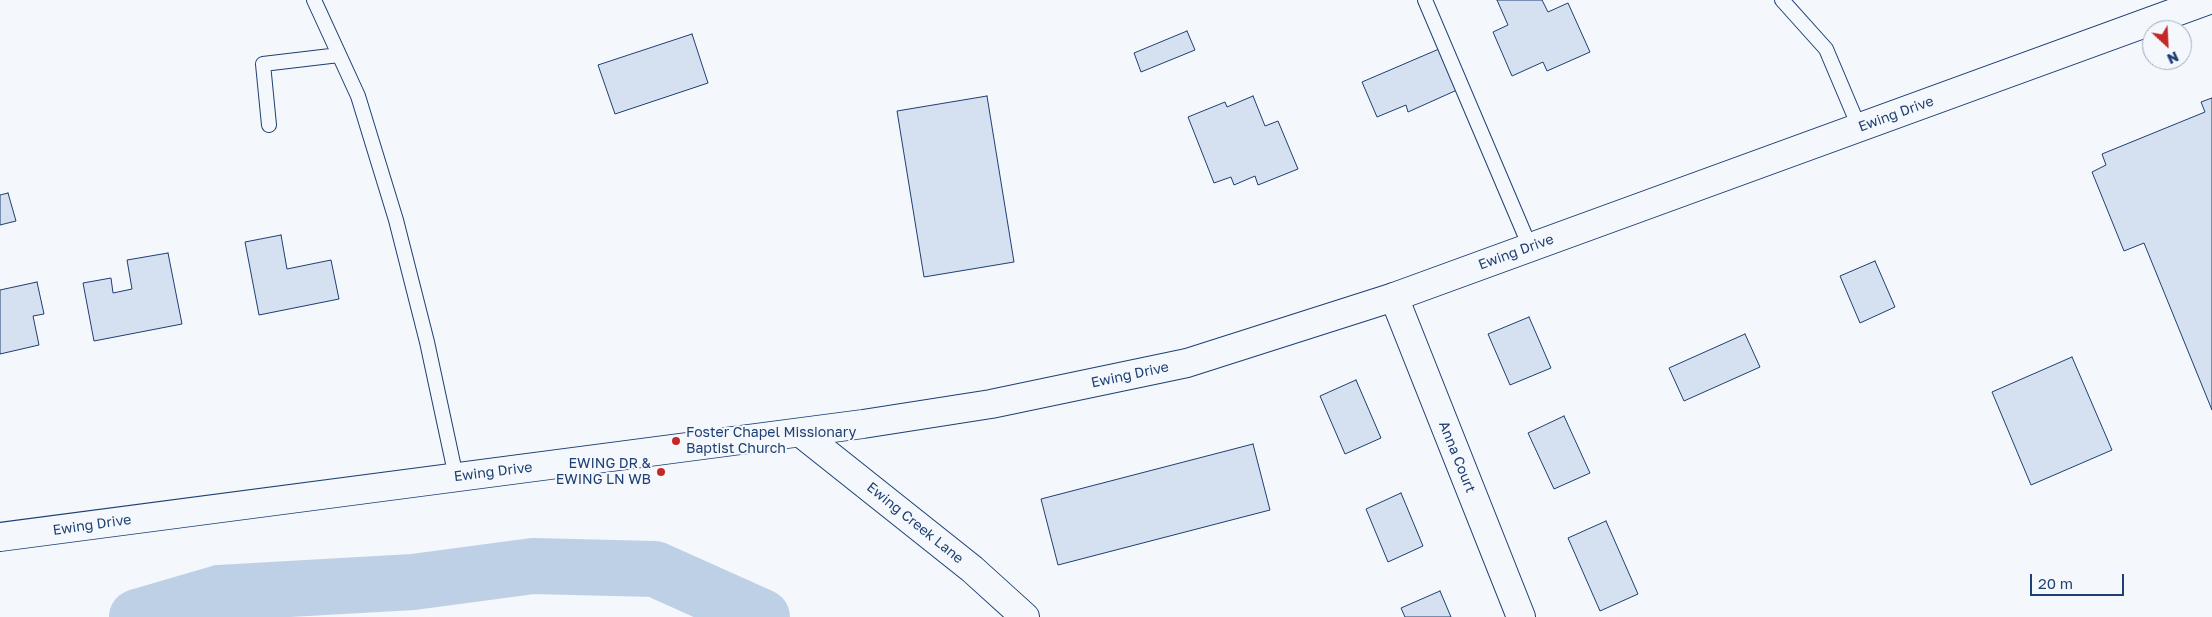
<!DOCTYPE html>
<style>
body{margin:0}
#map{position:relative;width:2212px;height:617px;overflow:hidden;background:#f4f7fb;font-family:"Golos Text",sans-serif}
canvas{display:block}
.north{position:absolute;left:2142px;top:20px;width:50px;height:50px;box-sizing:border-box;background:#f4f7fb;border:1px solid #9eadc5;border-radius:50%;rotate:155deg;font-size:14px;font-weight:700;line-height:20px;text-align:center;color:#1d3f73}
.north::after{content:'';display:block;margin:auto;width:18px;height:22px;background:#c62828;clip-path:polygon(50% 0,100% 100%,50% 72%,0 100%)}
.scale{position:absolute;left:2030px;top:574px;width:94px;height:22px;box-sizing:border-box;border:2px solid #1d3f73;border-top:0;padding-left:6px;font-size:15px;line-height:18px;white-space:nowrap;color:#1d3f73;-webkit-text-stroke:4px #f4f7fb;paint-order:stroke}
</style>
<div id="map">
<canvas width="2212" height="617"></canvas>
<div class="north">N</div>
<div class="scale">20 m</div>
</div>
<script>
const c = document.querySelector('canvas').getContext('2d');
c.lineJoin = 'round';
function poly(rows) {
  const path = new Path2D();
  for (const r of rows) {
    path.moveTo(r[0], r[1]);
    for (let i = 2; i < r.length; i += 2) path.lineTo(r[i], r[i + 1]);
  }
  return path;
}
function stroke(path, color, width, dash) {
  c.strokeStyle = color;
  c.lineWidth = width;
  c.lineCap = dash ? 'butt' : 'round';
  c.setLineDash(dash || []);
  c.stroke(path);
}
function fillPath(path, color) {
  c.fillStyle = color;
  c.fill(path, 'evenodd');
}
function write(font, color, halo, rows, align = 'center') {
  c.font = font + ' "Golos Text",sans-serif';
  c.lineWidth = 4;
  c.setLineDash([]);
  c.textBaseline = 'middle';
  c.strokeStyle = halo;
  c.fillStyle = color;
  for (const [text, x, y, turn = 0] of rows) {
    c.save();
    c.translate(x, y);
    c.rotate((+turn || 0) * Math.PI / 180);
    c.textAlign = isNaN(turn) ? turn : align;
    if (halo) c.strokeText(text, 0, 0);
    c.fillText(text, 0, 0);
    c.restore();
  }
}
const river = poly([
 [137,617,219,593,413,582,533,566,655,569,762,617]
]);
const building = poly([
 [1497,0,1542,0,1548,12,1568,3,1590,52,1547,71,1543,62,1512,76,1493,32,1508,25,1497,0],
 [1187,31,1195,50,1141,72,1134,53,1187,31],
 [692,34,708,83,615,114,598,65,692,34],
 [1439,49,1457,90,1408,112,1406,105,1377,117,1362,82,1439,49],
 [987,96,1014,262,924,277,897,111,987,96],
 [1253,96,1265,126,1278,121,1298,169,1258,185,1255,176,1234,185,1231,177,1214,183,1188,117,1225,102,1227,107,1253,96],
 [2212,98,2212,410,2144,243,2124,251,2092,172,2106,165,2102,154,2205,112,2201,102,2212,98],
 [8,193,16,221,0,225,0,195,8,193],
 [281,235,287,269,331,260,339,299,259,315,245,242,281,235],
 [168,253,182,324,94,341,83,283,111,278,113,293,132,289,127,260,168,253],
 [1875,261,1895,307,1860,323,1840,276,1875,261],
 [37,282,44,314,33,316,39,345,0,354,0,290,37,282],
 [1529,317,1551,368,1510,385,1488,334,1529,317],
 [1745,334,1760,367,1684,401,1669,368,1745,334],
 [2072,357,2112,450,2031,485,1992,392,2072,357],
 [1356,380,1381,438,1345,454,1320,396,1356,380],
 [1564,416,1590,473,1554,489,1528,433,1564,416],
 [1253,444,1270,510,1058,565,1041,499,1253,444],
 [1401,493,1423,546,1388,562,1366,509,1401,493],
 [1606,521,1638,594,1600,611,1568,538,1606,521],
 [1440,591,1451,617,1405,617,1401,608,1440,591]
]);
const lane = poly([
 [314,0,358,96,396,220,427,342,456,477],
 [1425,0,1530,247],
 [1782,0,1826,49,1859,127],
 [269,125,263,64,339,55]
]);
const street = poly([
 [1394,297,1521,617],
 [801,433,972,569,1025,617]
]);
const secondary = poly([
 [0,537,863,424,991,404,1187,363,1394,297,2209,0]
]);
const markers = [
 [676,441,5,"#c62828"],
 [661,472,5,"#c62828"]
];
const streetNames = [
 ["Ewing Drive",1896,114,-20],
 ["Ewing Drive",1516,252,-20],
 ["Ewing Drive",1130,375,-12],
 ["Anna Court",1457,457,68],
 ["Ewing Drive",493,472,-7],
 ["Ewing Creek Lane",915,523,39],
 ["Ewing Drive",92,525,-8]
];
const poiNames = [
 ["Foster Chapel Missionary",686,433],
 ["Baptist Church",686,449],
 ["EWING DR &",651,464,"right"],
 ["EWING LN WB",651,480,"right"]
];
stroke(river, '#bed0e5', 56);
fillPath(building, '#d5e0f0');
stroke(building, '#1d3f73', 1);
stroke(lane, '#1d3f73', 16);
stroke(street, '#1d3f73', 30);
stroke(secondary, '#1d3f73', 30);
stroke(lane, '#f4f7fb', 14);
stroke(street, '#f4f7fb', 28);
stroke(secondary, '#f4f7fb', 28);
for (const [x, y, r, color] of markers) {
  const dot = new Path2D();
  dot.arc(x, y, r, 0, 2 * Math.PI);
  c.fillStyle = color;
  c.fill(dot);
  stroke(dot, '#f4f7fb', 2);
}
write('14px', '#1d3f73', '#f4f7fb', streetNames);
write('14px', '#1d3f73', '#f4f7fb', poiNames, 'left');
</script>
